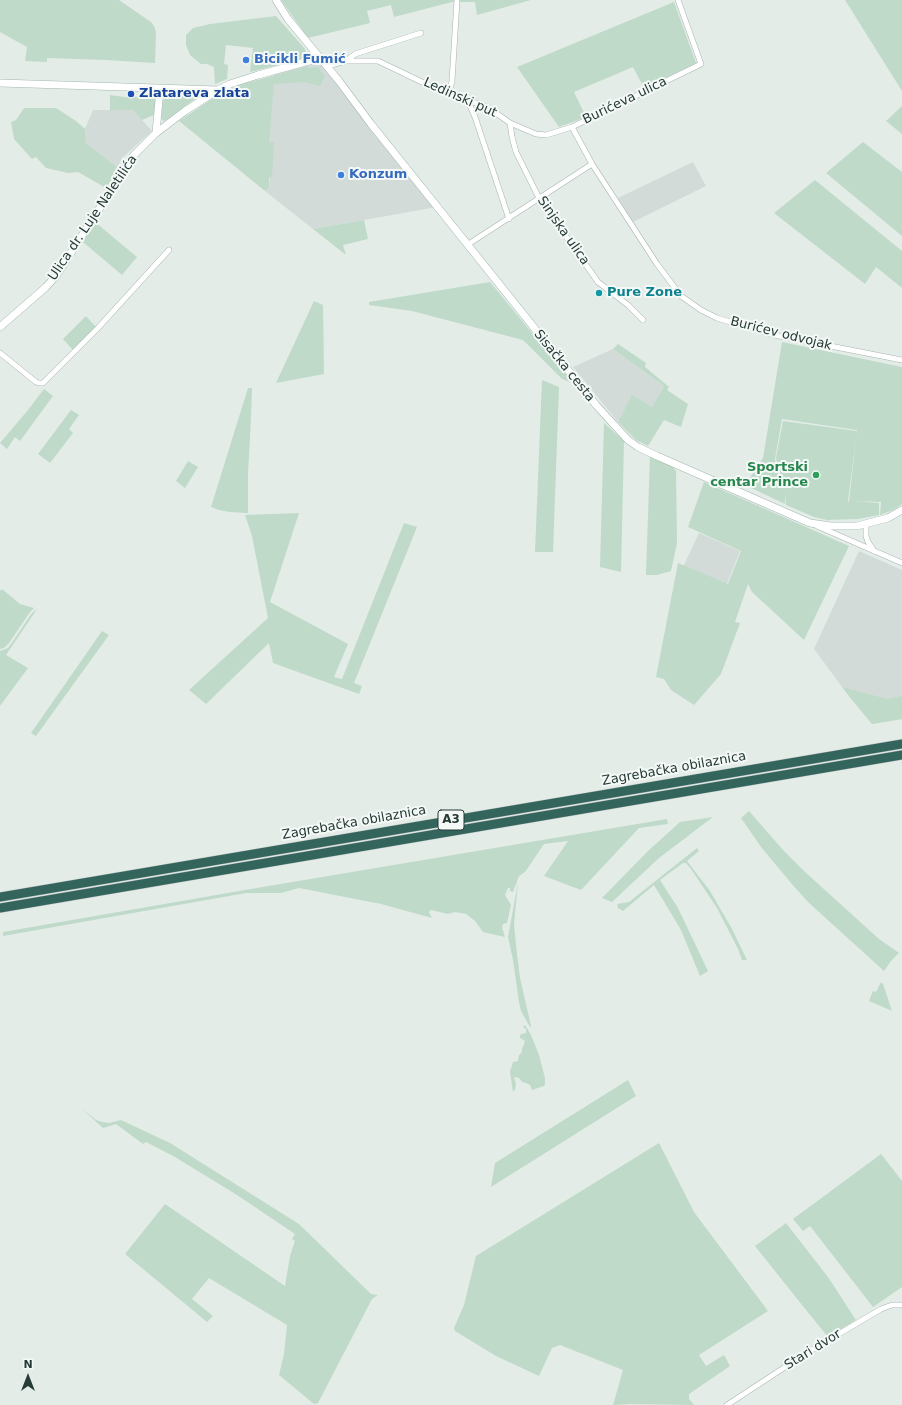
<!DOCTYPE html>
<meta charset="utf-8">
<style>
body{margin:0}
#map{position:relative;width:902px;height:1405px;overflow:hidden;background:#e4ece8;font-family:"DejaVu Sans",sans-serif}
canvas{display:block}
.north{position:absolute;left:8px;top:1357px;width:40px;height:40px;-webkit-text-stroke:3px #f4f8f6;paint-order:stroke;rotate:0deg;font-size:11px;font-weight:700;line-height:16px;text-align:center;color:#253b36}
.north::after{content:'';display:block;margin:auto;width:14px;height:18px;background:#253b36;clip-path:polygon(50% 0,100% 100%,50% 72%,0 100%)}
</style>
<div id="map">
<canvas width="902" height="1405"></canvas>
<div class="north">N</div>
</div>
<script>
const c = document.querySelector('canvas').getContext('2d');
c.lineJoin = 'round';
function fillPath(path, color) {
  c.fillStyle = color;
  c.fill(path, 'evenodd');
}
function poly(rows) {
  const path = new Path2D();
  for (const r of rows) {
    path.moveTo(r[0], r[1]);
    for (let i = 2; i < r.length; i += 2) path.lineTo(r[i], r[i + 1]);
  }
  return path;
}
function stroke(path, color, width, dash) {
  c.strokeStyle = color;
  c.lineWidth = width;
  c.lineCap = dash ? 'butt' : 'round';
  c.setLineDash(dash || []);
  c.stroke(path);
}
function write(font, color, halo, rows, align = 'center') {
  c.font = font + ' "DejaVu Sans",sans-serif';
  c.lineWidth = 4;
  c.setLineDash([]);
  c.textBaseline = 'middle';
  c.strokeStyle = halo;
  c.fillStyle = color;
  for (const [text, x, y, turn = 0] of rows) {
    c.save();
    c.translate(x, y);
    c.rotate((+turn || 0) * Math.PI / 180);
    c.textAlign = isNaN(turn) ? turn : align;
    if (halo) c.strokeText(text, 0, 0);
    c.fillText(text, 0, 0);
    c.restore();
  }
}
const built = poly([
 [320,58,437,207,313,229,265,191,269,187,273,142,269,142,274,70],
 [93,110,133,110,152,131,122,158,117,168,86,143,85,129],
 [693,162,706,186,633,222,618,198],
 [613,349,664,386,652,407,632,396,618,422,573,367],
 [699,533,740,551,727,584,683,567],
 [859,551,902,570,902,719,872,724,851,699,814,649]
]);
const green = poly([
 [0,0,119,0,151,22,154,26,156,32,155,63,106,60,47,58,47,62,25,61,27,47,0,32],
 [281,0,531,0,477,15,475,2,452,2,394,17,391,5,367,11,370,23,308,38],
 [845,0,902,0,902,91],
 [674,2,696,63,644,88,633,67,574,92,586,117,559,127,517,67],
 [276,16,305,49,306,52,303,59,250,72,253,48,226,45,224,64,228,65,227,79,215,84,214,67,207,64,201,64,190,55,186,45,186,35,193,28,210,24],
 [308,66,309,68,318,67,325,76,320,86,304,82,274,84,269,142,274,142,272,176,269,178,269,187,265,191,179,121,219,94,239,85],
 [151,94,156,96,154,115,142,120,133,110,110,110,110,95,131,98],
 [164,95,199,95,199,96,166,120,163,121,161,118],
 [902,106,902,134,886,121],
 [24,108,56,108,76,121,85,129,86,143,119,169,106,188,78,172,68,173,46,168,36,157,32,159,14,139,11,122,16,120],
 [863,142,902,172,902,236,826,173],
 [815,180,902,251,902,288,876,267,865,284,774,213],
 [364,220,368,239,343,245,346,255,313,229],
 [95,222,137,257,122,275,83,242],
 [490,282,532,333,573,383,562,379,523,340,412,311,369,305,369,302],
 [314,301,323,305,324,374,276,383],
 [86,316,96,327,73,350,63,339],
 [782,342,902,367,902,504,893,510,880,515,881,502,854,501,879,503,879,515,858,519,827,520,814,517,786,505,785,493,785,504,745,485,763,458],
 [782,419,857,430,849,502,848,501,857,431,783,421,776,458,778,468,784,481,784,484,778,474,775,459],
 [618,344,646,363,645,367,669,387,667,390,688,404,681,427,664,420,648,446,636,440,618,422,632,395,652,407,664,386,613,349],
 [542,380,559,387,553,552,535,552],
 [248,388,252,388,251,418,248,474,248,513,229,512,219,510,211,507],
 [44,389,53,396,20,441,15,437,7,449,0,443,28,410],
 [71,410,79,415,69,429,73,433,50,463,38,454],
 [604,423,624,441,621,572,600,567],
 [650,456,672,466,676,471,677,543,671,571,657,575,646,575],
 [188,461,198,467,185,488,176,481],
 [704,482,849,546,804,640,752,592,748,584,735,622,740,623,721,674,694,705,671,690,664,679,656,677,678,563,728,584,741,551,688,527],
 [299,513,270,602,348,644,334,677,342,679,404,523,417,527,354,683,362,686,359,694,273,663,269,643,206,704,189,690,268,618,252,536,245,515],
 [2,589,20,604,34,608,30,612,9,643,4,648,0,649,0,591],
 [37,609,6,655,28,668,0,706,0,651,8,648,11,644,32,613],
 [102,631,109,635,36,736,31,733],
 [842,687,887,699,902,696,902,719,872,724],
 [749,811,783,850,804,871,879,939,899,953,891,961,884,971,808,902,791,883,761,847,741,818],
 [713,817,659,858,612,902,602,898,648,851,680,822],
 [667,819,668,824,639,828,581,890,544,876,568,841,544,844,525,872,519,876,513,892,510,891,510,888,508,888,505,895,511,905,507,923,503,924,502,927,504,934,505,937,483,932,475,921,466,914,455,912,448,914,431,910,429,912,432,918,381,904,299,888,281,893,246,893,3,936,3,932,245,890],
 [697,848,699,851,687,861,710,891,732,929,747,960,742,960,738,949,717,908,691,869,686,863,683,863,660,880,678,908,708,971,700,976,681,930,654,885,623,911,618,908,617,904,629,902],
 [518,882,514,925,517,954,520,978,531,1026,530,1027,521,1011,519,1002,513,960,508,937],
 [881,982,883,984,892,1011,869,1001,873,991,876,992],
 [525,1025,531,1035,539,1055,545,1078,545,1084,544,1086,532,1090,530,1085,526,1083,522,1082,519,1078,514,1077,516,1084,515,1090,513,1092,510,1072,513,1062,518,1061,519,1055,522,1052,522,1049,525,1041,520,1038,520,1036,521,1034,526,1033,526,1029,523,1027],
 [628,1080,636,1096,491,1187,495,1163],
 [81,1108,96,1120,102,1122,109,1123,121,1120,170,1143,299,1224,371,1294,378,1295,372,1299,318,1403,314,1404,279,1375,284,1354,287,1325,209,1278,192,1299,213,1316,207,1322,125,1254,165,1204,285,1286,290,1256,295,1241,292,1239,295,1234,237,1195,175,1157,146,1142,143,1144,116,1124,103,1128],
 [659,1143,694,1212,768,1311,699,1355,706,1366,724,1355,730,1366,689,1394,689,1399,694,1405,631,1404,613,1405,623,1370,560,1345,552,1348,539,1376,496,1356,455,1331,454,1328,464,1305,476,1256],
 [881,1154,902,1181,902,1287,873,1307,810,1226,803,1231,793,1219],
 [786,1223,828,1277,856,1320,828,1337,798,1300,755,1246]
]);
const street = poly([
 [346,61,355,54,421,33],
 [327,66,346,61,378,61,424,83,489,108,510,123,536,134,546,135,572,127],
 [449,92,452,81,457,0],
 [468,101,475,117,509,219],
 [510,123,512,137,516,152,539,198,598,282,628,305,643,320],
 [592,164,657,264,681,296,701,310,717,318,774,335,902,360],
 [467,245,592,164,572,127,701,64,678,0],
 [0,353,36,382,39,383,43,383,97,329,169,250],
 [866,524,866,536,868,542,874,551],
 [817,526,902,563],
 [727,1405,805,1354,881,1309,892,1305,902,1305]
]);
const secondary = poly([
 [276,0,288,19,339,81,371,124,596,405,628,440,638,447,657,456,810,523,831,526,857,526,888,518,902,510],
 [0,83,218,90],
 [156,133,160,89],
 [0,327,46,287,56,276,134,155,156,133,185,111,218,90,230,84,258,75,320,58]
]);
const highway = poly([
 [0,897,902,744],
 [0,908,902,755]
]);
const markers = [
 [246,60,4,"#3f7fe0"],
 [131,94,4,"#1a4fb4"],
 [341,175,4,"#3f7fe0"],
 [599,293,4,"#0f9aa8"],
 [816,475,4,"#2e9e5b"]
];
const shields = [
 [451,820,26]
];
const shieldNames = [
 ["A3",451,820]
];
const shopNames = [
 ["Bicikli Fumić",254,60],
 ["Konzum",349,175]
];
const transitNames = [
 ["Zlatareva zlata",139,94]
];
const streetNames = [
 ["Ledinski put",460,98,24],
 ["Burićeva ulica",625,101,-26],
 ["Ulica dr. Luje Naletilića",93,218,-56],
 ["Sinjska ulica",563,231,55],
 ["Burićev odvojak",781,334,14],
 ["Sisačka cesta",564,366,51],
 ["Zagrebačka obilaznica",674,769,-10],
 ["Zagrebačka obilaznica",354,823,-10],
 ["Stari dvor",813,1350,-32]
];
const cultureNames = [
 ["Pure Zone",607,293]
];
const leisureNames = [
 ["Sportski",808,468],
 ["centar Prince",808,483]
];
fillPath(built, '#d2dbd8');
fillPath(green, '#bfdac8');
stroke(street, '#a7b3af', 6);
stroke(secondary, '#a3b6b1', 8);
stroke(highway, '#c2c8c7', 10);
stroke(street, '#fff', 5);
stroke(secondary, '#fff', 7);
stroke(highway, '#34655d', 9);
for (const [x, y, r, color] of markers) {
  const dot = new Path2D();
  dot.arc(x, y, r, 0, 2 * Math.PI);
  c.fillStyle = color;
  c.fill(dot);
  stroke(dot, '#f4f8f6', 1.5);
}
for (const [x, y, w] of shields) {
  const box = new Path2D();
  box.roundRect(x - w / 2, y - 10, w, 20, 3);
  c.fillStyle = '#f4f8f6';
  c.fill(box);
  stroke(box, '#253b36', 1);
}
write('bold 12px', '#253b36', null, shieldNames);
write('bold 13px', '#366cbe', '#f4f8f6', shopNames, 'left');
write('bold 13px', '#164399', '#f4f8f6', transitNames, 'left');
write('13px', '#253b36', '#f4f8f6', streetNames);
write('bold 13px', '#0d838f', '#f4f8f6', cultureNames, 'left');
write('bold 13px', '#27864d', '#f4f8f6', leisureNames, 'right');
</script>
